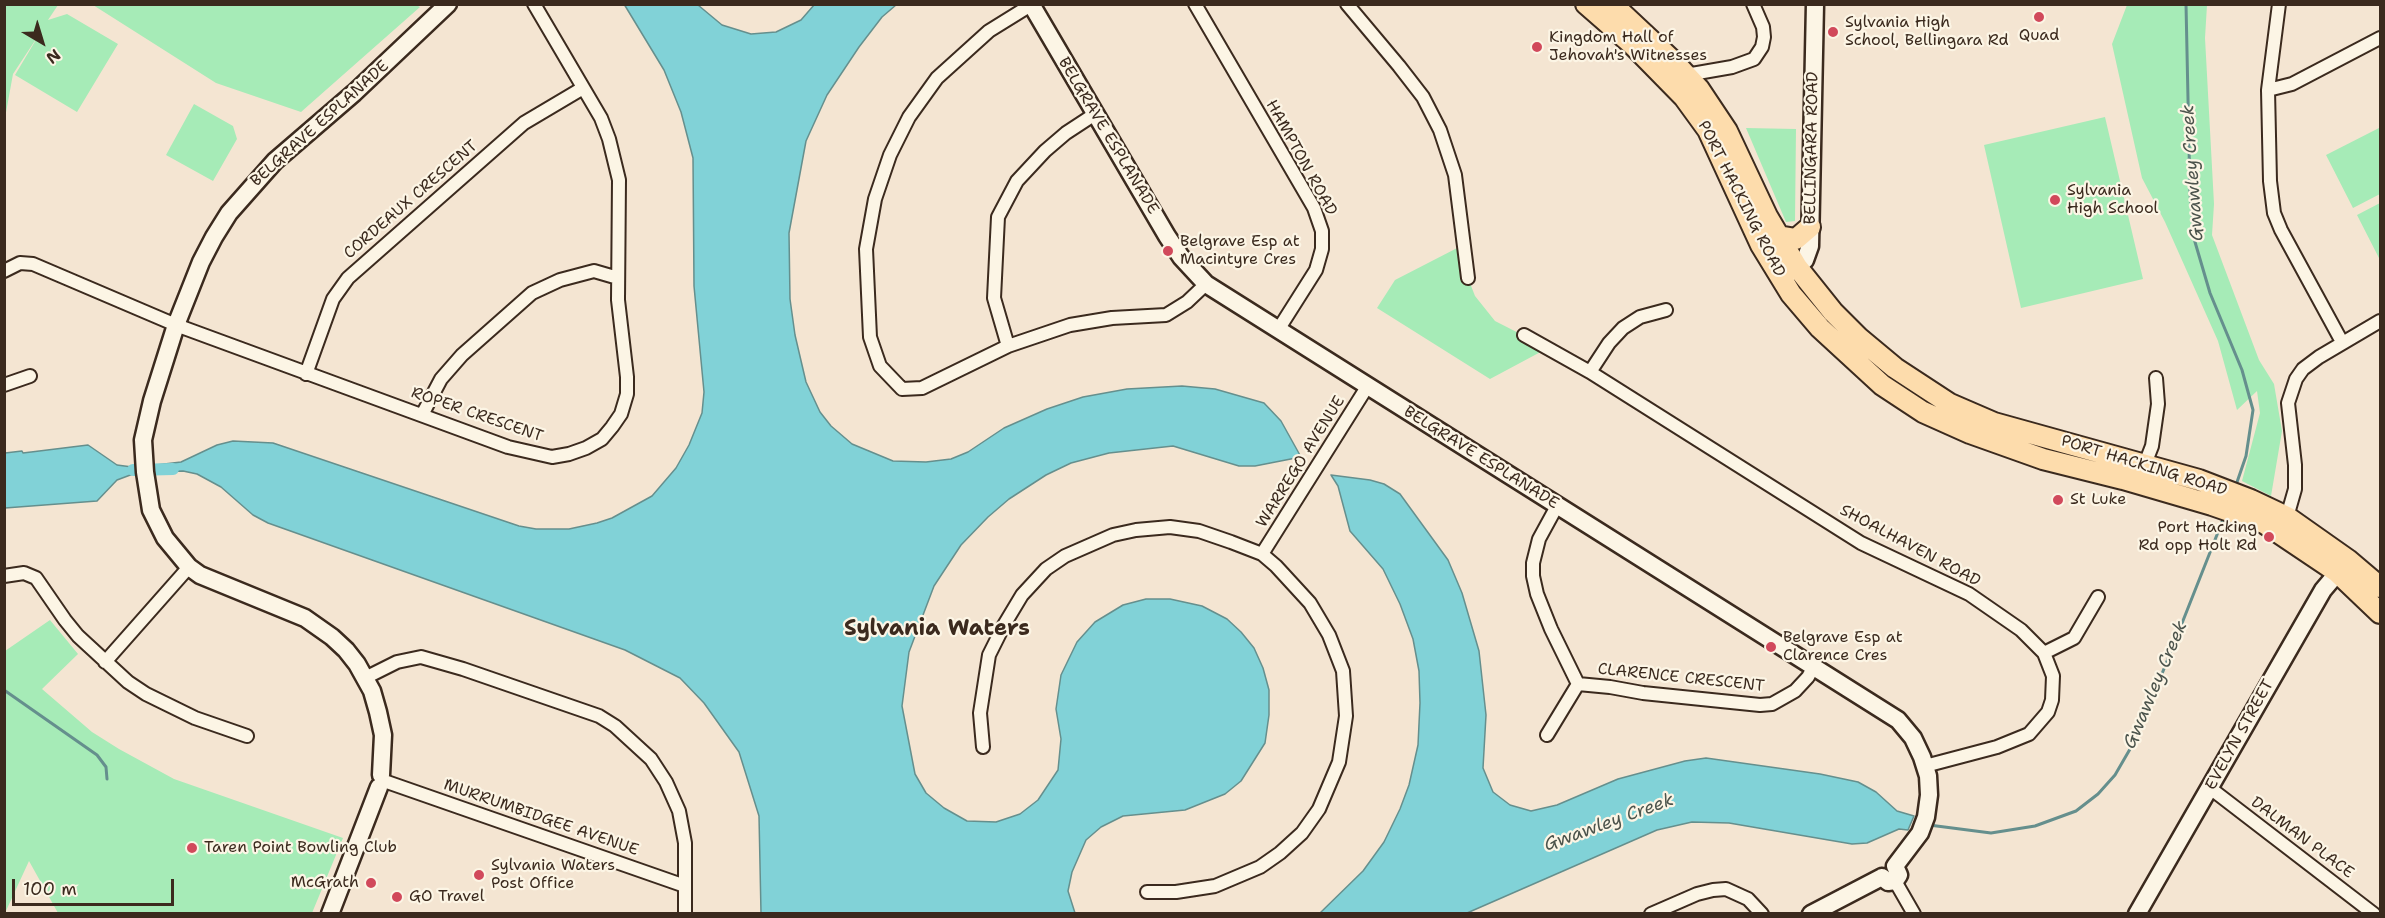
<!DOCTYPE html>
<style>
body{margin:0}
#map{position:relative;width:2385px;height:918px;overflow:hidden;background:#f4e5d2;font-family:"Shantell Sans",sans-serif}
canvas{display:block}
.frame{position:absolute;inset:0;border:6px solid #3b2a1e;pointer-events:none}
.north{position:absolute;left:12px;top:12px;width:60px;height:60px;-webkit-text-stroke:4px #fcf5e5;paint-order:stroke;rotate:142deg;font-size:16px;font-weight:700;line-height:24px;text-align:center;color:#3b2a1e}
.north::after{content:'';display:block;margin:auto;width:21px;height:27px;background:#3b2a1e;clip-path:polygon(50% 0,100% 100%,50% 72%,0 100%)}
.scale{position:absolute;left:12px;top:879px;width:162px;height:27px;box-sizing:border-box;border:3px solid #3b2a1e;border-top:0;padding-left:8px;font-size:18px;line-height:21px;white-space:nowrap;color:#3b2a1e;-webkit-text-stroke:4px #fcf5e5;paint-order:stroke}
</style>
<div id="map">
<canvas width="2385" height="918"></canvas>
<div class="frame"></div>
<div class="north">N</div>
<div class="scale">100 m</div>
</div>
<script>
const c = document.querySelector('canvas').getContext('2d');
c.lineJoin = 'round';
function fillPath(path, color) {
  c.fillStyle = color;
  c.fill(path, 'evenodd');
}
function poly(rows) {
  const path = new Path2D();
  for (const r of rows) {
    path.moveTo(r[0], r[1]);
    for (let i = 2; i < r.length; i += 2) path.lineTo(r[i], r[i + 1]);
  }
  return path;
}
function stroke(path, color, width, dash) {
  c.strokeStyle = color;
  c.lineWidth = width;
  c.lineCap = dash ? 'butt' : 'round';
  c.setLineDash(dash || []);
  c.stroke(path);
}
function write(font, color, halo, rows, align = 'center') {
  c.font = font + ' "Shantell Sans",sans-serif';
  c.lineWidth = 4.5;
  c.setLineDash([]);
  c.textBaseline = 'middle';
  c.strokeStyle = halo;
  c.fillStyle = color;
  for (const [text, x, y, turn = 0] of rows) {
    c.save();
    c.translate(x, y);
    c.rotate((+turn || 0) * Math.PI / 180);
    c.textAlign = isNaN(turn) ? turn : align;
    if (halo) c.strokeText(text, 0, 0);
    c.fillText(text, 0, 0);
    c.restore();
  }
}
const green = poly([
 [5,4,58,5,48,20,67,14,118,44,77,112,15,75,40,33,13,74,5,118],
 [414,4,420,7,301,112,216,83,93,5],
 [2127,5,2207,5,2205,38,2214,204,2212,235,2259,360,2274,384,2282,431,2271,496,2242,481,2260,413,2257,391,2237,410,2218,341,2165,222,2142,178,2112,44],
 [194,104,233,126,237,139,213,181,166,155],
 [2105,117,2143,279,2021,308,1984,145],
 [1746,128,1796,129,1795,221,1786,222],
 [2379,128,2380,194,2353,208,2326,155],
 [2380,203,2380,260,2357,215],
 [1463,245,1468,278,1475,296,1495,321,1548,348,1490,379,1377,308,1395,280],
 [50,620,78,654,42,689,92,732,119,749,174,779,343,838,312,913,58,913,29,861,5,913,5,651]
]);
const water = poly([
 [624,4,698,5,722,25,751,34,776,32,801,20,814,5,896,5,882,17,859,47,827,95,806,141,789,233,790,299,795,335,806,382,820,412,831,426,852,444,893,461,926,462,951,459,968,452,1004,428,1047,409,1083,397,1127,389,1182,386,1215,389,1264,403,1281,421,1301,457,1255,466,1239,466,1173,446,1109,453,1071,463,1046,475,1009,499,988,517,961,545,934,586,909,652,902,706,915,774,926,793,944,808,967,821,996,822,1020,814,1038,800,1058,770,1061,739,1056,709,1061,675,1077,642,1095,622,1123,605,1146,599,1170,599,1202,606,1227,619,1241,632,1254,648,1263,668,1269,690,1269,715,1265,743,1241,781,1225,794,1185,810,1123,816,1101,827,1086,840,1072,872,1068,891,1075,913,761,913,759,816,739,752,704,703,680,678,625,650,268,523,253,515,221,487,197,474,183,471,157,472,156,465,181,462,217,445,233,441,273,443,519,526,536,529,569,529,597,523,612,518,652,496,676,468,689,445,702,413,704,392,694,286,693,158,681,112,664,70,624,4],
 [88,445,117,465,132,467,133,474,117,480,97,501,5,508,5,453,22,451,23,453,88,445],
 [1331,475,1370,480,1384,484,1400,494,1448,560,1462,593,1479,651,1486,715,1483,768,1493,792,1510,805,1531,811,1557,805,1618,779,1685,761,1706,758,1820,774,1858,782,1876,792,1897,811,1914,816,1908,830,1899,829,1867,843,1852,844,1729,823,1692,822,1657,830,1467,913,1320,913,1363,871,1384,842,1400,809,1409,785,1418,745,1420,703,1419,671,1413,639,1400,604,1383,569,1350,531,1338,486,1331,475]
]);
const stream = poly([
 [2186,4,2190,194,2195,242,2210,293,2242,370,2253,410,2246,456,2236,485],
 [4,690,97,755,106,767,107,779],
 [1929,825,1991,833,2035,826,2076,811,2098,794,2115,775,2137,737,2224,517]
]);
const canal = poly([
 [133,470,173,469]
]);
const minor = poly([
 [1195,4,1314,208,1322,231,1322,249,1316,270,1278,330],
 [1347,4,1399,66,1423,97,1440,130,1455,175,1468,278],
 [2279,4,2268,90,2270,181,2274,213,2281,230,2342,342],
 [1031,5,989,31,937,78,909,117,890,155,875,199,866,249,870,337,880,366,902,389,922,388,1008,346,1070,325,1112,318,1166,315,1187,302,1206,284],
 [1686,75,1732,67,1754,59,1762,47,1764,37,1763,27,1753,4],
 [2268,90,2292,84,2380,38],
 [4,271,20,263,33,264,176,325,508,447,552,457,569,454,586,448,602,439,612,427,621,414,627,394,627,377,618,300,619,180,609,139,601,118,534,4],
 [1524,335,1590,372,1861,543,1969,594,2021,630,2044,653,2053,676,2052,700,2048,712,2029,734,1997,747,1925,766],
 [1008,346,994,298,998,217,1017,181,1045,151,1066,133,1095,114],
 [1590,372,1609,343,1623,328,1640,317,1666,310],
 [306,374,333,299,348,278,524,123,583,88],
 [4,385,30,376],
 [422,415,441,379,462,355,532,293,560,280,594,271,618,278],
 [2145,464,2152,446,2158,404,2156,378],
 [1557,506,1539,539,1533,563,1533,576,1537,594,1551,629,1578,684,1610,687,1643,693,1760,705,1772,704,1795,691,1808,677,1814,666],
 [2287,517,2295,489,2295,465,2288,403,2296,379,2303,369,2319,357,2380,321],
 [1262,554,1367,387],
 [4,576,24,573,36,578,65,620,78,636,128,682,146,694,195,718,247,736],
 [2044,653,2074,638,2098,597],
 [105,662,189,567],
 [365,678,397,662,421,657,463,669,599,716,615,726,651,759,666,782,679,811,685,843,685,914],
 [1547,735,1578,684],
 [983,747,980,713,989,655,1004,625,1022,595,1046,569,1065,556,1113,535,1136,530,1170,527,1199,531,1231,542,1262,554,1276,566,1310,603,1329,635,1343,671,1346,716,1339,762,1319,809,1302,833,1280,853,1260,867,1215,886,1176,892,1147,892],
 [387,782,685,886],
 [2210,788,2374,914],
 [1895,881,1914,914],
 [1651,914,1697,894,1713,890,1726,889,1748,899,1762,914]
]);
const tertiary = poly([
 [1031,4,1167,236,1181,257,1206,284,1898,720,1913,738,1922,757,1928,776,1929,795,1926,817,1920,833,1895,866],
 [1788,274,1805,260,1810,246,1815,4],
 [381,775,383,735,378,712,372,691,357,664,346,650,332,637,305,618,200,575,189,567,165,538,151,510,145,472,143,440,152,401,176,325,201,262,214,237,229,213,275,161,354,93,448,4],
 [1882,877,1888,882,1895,881,1899,875,1895,866],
 [330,914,379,787],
 [1811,914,1882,877],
 [2137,914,2323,590,2345,564]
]);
const primary = poly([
 [1586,4,1633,45,1684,97,1708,130,1761,245,1791,294,1820,328,1882,385,1923,412,1970,433,2043,459,2123,479,2212,505,2264,523,2337,572,2380,613],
 [1612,4,1674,62,1699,89,1727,131,1767,216,1797,267,1833,312,1859,338,1895,368,1950,404,1994,423,2199,480,2251,500,2287,517,2348,560,2380,587],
 [1778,236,1796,239,1810,227]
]);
const markers = [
 [2039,17,6,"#d1495b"],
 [1833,32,6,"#d1495b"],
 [1537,47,6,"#d1495b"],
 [2055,200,6,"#d1495b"],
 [1168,251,6,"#d1495b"],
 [2058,500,6,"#d1495b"],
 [2269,537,6,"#d1495b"],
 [1771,647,6,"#d1495b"],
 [192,848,6,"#d1495b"],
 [479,875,6,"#d1495b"],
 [371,883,6,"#d1495b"],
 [397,897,6,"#d1495b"]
];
const poiNames = [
 ["Sylvania High",1845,23],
 ["School, Bellingara Rd",1845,41],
 ["Quad",2039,36,"center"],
 ["Kingdom Hall of",1549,38],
 ["Jehovah's Witnesses",1549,56],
 ["Sylvania",2067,191],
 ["High School",2067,209],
 ["Belgrave Esp at",1180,242],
 ["Macintyre Cres",1180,260],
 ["St Luke",2070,500],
 ["Port Hacking",2257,528,"right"],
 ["Rd opp Holt Rd",2257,546,"right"],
 ["Belgrave Esp at",1783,638],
 ["Clarence Cres",1783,656],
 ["Taren Point Bowling Club",204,848],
 ["Sylvania Waters",491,866],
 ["Post Office",491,884],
 ["McGrath",359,883,"right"],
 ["GO Travel",409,897]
];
const streetNames = [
 ["BELGRAVE ESPLANADE",320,124,-42],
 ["BELGRAVE ESPLANADE",1108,136,59],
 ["BELLINGARA ROAD",1812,148,-89],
 ["HAMPTON ROAD",1301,158,61],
 ["PORT HACKING ROAD",1741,199,63],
 ["CORDEAUX CRESCENT",411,200,-41],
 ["ROPER CRESCENT",477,415,19],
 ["BELGRAVE ESPLANADE",1481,458,32],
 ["WARREGO AVENUE",1301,462,-58],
 ["PORT HACKING ROAD",2144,466,17],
 ["SHOALHAVEN ROAD",1910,546,28],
 ["CLARENCE CRESCENT",1681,678,6],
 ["EVELYN STREET",2240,735,-61],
 ["MURRUMBIDGEE AVENUE",541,818,19],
 ["DALMAN PLACE",2302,838,37]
];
const waterNames = [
 ["Gwawley Creek",2193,173,-94],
 ["Gwawley Creek",2156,685,-67],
 ["Gwawley Creek",1609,823,-20]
];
const districtNames = [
 ["Sylvania Waters",937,629]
];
fillPath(green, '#a6ebb7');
fillPath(water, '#81d2d7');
stroke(water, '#658f8d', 1.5);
stroke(stream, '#658f8d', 3);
stroke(canal, '#81d2d7', 12);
stroke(minor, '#3b2a1e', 16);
stroke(tertiary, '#3b2a1e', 21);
stroke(primary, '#3b2a1e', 24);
stroke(minor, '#fcf5e5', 12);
stroke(tertiary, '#fcf5e5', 16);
stroke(primary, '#fddcac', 20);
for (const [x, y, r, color] of markers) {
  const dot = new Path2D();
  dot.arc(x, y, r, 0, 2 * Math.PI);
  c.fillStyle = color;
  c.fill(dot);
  stroke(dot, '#fcf5e5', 2);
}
write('16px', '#3b2a1e', '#fcf5e5', poiNames, 'left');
write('16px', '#3b2a1e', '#fcf5e5', streetNames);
write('italic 18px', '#4c544c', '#fcf5e5', waterNames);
write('bold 22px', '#3b2a1e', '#fcf5e5', districtNames);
</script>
